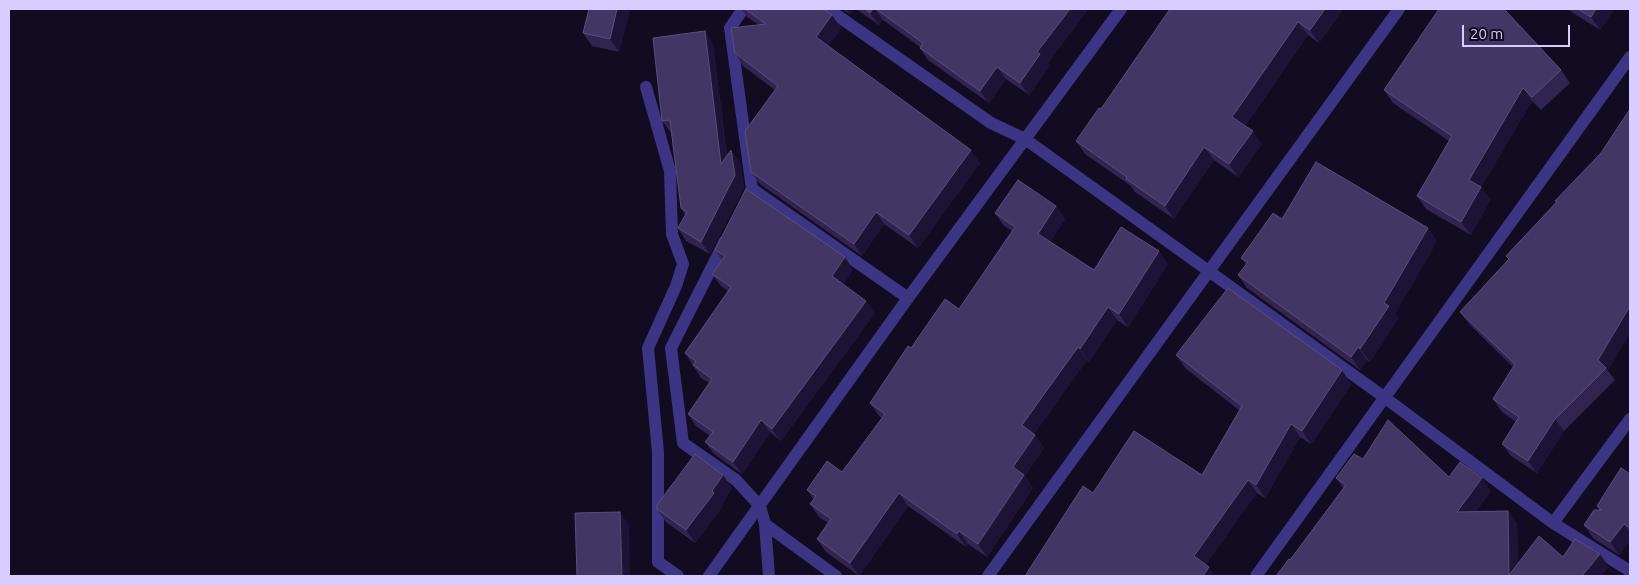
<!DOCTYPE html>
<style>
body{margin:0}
#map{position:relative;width:1639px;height:585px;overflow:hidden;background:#120c22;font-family:Ubuntu,sans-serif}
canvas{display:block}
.frame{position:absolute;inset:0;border:10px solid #d7cdff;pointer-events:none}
.scale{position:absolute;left:1462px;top:25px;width:108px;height:22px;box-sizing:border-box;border:2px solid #d7cdff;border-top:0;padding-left:6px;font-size:15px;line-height:18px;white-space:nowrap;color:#d7cdff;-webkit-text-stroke:4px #120c22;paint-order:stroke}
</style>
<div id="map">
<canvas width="1639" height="585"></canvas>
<div class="frame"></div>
<div class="scale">20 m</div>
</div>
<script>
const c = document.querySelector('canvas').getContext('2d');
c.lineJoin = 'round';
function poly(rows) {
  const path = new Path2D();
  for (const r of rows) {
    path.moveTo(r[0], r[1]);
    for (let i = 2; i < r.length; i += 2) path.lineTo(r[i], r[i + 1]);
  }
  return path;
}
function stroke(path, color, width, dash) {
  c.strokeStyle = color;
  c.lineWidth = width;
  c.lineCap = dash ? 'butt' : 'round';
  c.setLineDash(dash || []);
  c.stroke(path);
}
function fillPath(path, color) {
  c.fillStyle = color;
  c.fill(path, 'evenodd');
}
const minor = poly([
 [743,9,730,28,752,189,744,206],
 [828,9,991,123,1025,139,1384,397,1553,523,1630,571],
 [646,87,670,171,672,234,683,264,676,286,648,348,658,452,658,562,678,576],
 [752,189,908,298],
 [725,241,671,348,683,443,736,480,760,506,765,524,836,576],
 [1553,523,1630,419],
 [765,524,769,576],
 [988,576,1399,9],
 [1256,576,1630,57]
]);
const tertiary = poly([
 [709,576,908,298,1121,9]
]);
const wall = poly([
 [589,9,630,9,619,52,592,46,583,33],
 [742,9,823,9,841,28,828,46,980,163,918,248,884,224,862,256,760,184,751,172,775,90,743,66,735,53,759,25,747,17],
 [842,9,854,9,850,14],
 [856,9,1085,9,1087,11,1047,64,1049,66,1029,95,1006,79,989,103,928,60,920,48,920,47,883,20,879,25],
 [1170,9,1343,9,1319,43,1308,35,1245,126,1262,144,1238,177,1214,160,1174,219,1135,192,1131,186,1085,154,1076,141,1101,109],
 [1567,9,1614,9,1600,30],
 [705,31,713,44,727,156,740,162,744,188,710,254,686,241,678,228,685,215,681,208,671,133,662,121],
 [1561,70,1570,83,1541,110,1532,101,1481,187,1490,200,1471,235,1426,209,1417,196,1449,141,1393,103,1384,90],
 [1601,153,1608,371,1615,380,1564,431,1537,473,1511,456,1502,444,1516,422,1502,412,1493,399,1513,367,1469,324,1460,312,1509,260,1506,256,1556,202],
 [1056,206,1065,219,1050,242,1094,270,1168,264,1128,327,1117,320,1089,362,1087,360,1034,434,1044,448,1025,476,1033,488,987,557,968,544,966,547,908,506,859,576,826,552,817,539,828,523,819,517,810,504,814,500,807,490,842,472,882,418,879,416,870,403,911,348,959,309,1012,231,1004,226,995,213],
 [1282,219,1437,241,1395,314,1398,319,1370,362,1367,360,1360,370,1247,288,1238,275,1246,265,1241,258],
 [715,250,853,270,843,284,875,313,781,441,770,432,742,474,714,454,705,442,710,436,696,426,688,414,709,383,701,378,685,353,728,291,721,286,712,274,722,260],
 [1176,355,1351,384,1311,444,1300,437,1265,498,1257,493,1202,475,1240,411,1185,368],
 [1363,459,1449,477,1491,491,1476,511,1517,524,1518,564,1563,557,1609,567,1290,560,1343,488,1336,478],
 [1630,474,1630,541,1619,555,1593,538,1584,525,1599,510,1597,506],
 [732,488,722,504,723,506,695,543,666,522,657,509]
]);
const shadedWall = poly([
 [617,9,630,9,619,52,610,39],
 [846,9,854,9,850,14],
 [873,9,875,9,883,20,879,25,870,13],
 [1070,9,1085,9,1087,11,1047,64,1049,66,1029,95,1020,83,1037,52],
 [1325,9,1343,9,1319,43,1310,30],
 [1596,9,1614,9,1600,30,1591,17],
 [832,15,841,28,825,50,816,37],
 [1298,22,1308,35,1242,130,1232,117],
 [705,31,713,44,729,177,721,164],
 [997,67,1006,79,989,103,980,91],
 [1523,88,1532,101,1478,193,1469,180],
 [1253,131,1262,144,1238,177,1229,164],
 [1204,147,1214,160,1174,219,1165,206],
 [731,150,740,162,744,188,710,254,701,242],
 [971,150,980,163,918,248,909,235],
 [1481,187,1490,200,1471,235,1461,222],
 [1056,206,1065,219,1047,247,1038,234],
 [876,212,884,224,862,256,854,244],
 [1428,228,1437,241,1395,314,1398,319,1370,362,1360,349,1384,303],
 [1159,251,1168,264,1128,327,1119,314],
 [845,257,853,270,841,288,832,276],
 [866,301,875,313,781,441,772,429],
 [1630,306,1630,333,1608,371,1598,360],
 [1108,307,1117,320,1089,362,1080,349],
 [1078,347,1087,360,1031,438,1022,425],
 [1358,347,1367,360,1360,370,1351,357],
 [1342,370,1351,384,1311,444,1302,431],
 [1555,419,1564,431,1537,473,1528,461],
 [761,420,770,432,742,474,733,462],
 [1291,424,1300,437,1265,498,1256,485],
 [1035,435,1044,448,1025,476,1033,488,987,557,978,544,1013,467],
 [723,475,732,488,722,504,723,506,695,543,686,530],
 [1482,478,1491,491,1466,525,1457,512],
 [1248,480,1257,493,1203,569,1194,556],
 [899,493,908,506,859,576,850,563],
 [1508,511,1517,524,1518,576,1509,575],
 [620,512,629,525,630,576,622,576],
 [1624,524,1630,533,1630,541,1619,555,1610,542],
 [959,531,968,544,966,547,957,534],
 [1600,554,1609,567,1601,576,1582,576],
 [1209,567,1215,576,1203,576]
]);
const building = poly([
 [589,9,617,9,610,39,583,33,589,9],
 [745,9,823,9,832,15,816,37,971,150,909,235,876,212,854,244,751,172,745,131,778,86,735,53,731,28,766,24,745,9],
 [865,9,873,9,870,13,865,9],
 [876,9,1070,9,1037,52,1040,54,1020,83,997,67,980,91,920,48,923,43,876,9],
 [1170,9,1325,9,1310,30,1298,22,1232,117,1253,131,1229,164,1204,147,1165,206,1126,179,1127,177,1076,141,1099,108,1101,109,1170,9],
 [1439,9,1504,9,1561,70,1532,97,1523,88,1469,180,1481,187,1461,222,1417,196,1452,136,1384,90,1439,9],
 [1578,9,1596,9,1591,17,1578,9],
 [705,31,721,164,731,150,735,175,701,242,678,228,687,212,681,208,670,120,662,121,653,38,705,31],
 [1630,109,1630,306,1598,360,1606,368,1555,419,1528,461,1502,444,1519,417,1493,399,1515,364,1460,312,1509,259,1506,256,1557,202,1555,201,1601,153,1630,109],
 [1316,162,1428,228,1384,303,1389,306,1360,349,1358,347,1351,357,1238,275,1248,262,1241,258,1273,213,1282,219,1316,162],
 [1018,180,1056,206,1038,234,1094,270,1121,227,1159,251,1119,314,1108,307,1080,349,1078,347,1022,425,1035,435,1013,467,1024,475,978,544,959,531,957,534,899,493,850,563,817,539,831,519,810,504,816,496,807,490,827,461,842,472,885,414,870,403,908,346,911,348,945,299,959,309,1015,227,995,213,1018,180],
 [746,189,845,257,832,276,866,301,772,429,761,420,733,462,705,442,713,432,688,414,712,379,693,365,696,361,685,353,731,287,712,274,725,256,715,250,746,189],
 [1228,288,1342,370,1302,431,1291,424,1256,485,1248,480,1194,556,1209,567,1203,576,1025,576,1083,486,1093,493,1134,431,1202,475,1242,406,1176,355,1228,288],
 [1388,420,1449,477,1460,462,1482,478,1457,512,1508,511,1509,575,1539,536,1563,557,1575,539,1600,554,1582,576,1276,576,1289,559,1290,560,1346,485,1336,478,1354,454,1363,459,1388,420],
 [695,454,723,475,712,491,714,493,686,530,657,509,657,505,695,454],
 [1621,468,1630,474,1630,528,1624,524,1610,542,1584,525,1594,510,1602,510,1597,506,1621,468],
 [620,512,622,576,577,576,575,513,620,512]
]);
stroke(minor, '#3e3484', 12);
stroke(tertiary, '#3e3484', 12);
fillPath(wall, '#312451');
fillPath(shadedWall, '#1d1336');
fillPath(building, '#423664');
stroke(building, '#5a4e7c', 1);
</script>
